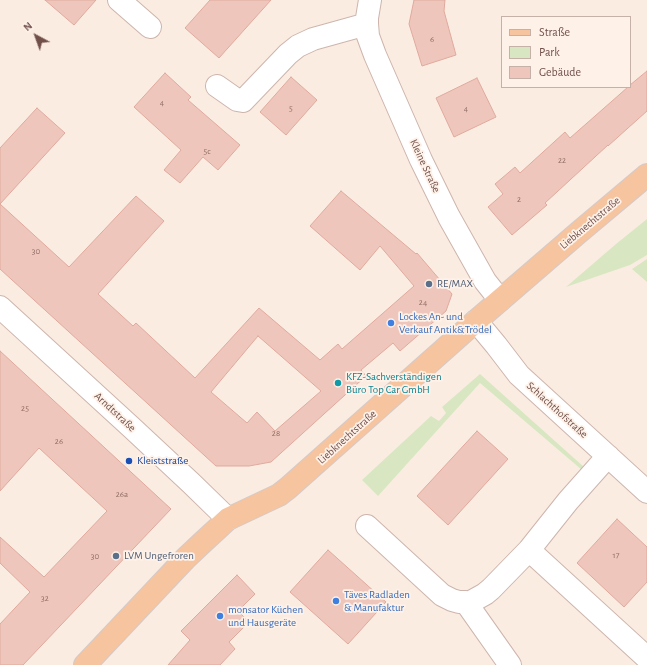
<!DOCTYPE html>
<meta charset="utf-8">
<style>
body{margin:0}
#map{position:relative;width:647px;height:665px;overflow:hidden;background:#fbece2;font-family:"Alegreya Sans",sans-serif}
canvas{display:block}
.legend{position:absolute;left:501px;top:16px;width:130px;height:72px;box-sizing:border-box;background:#fef1e8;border:1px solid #c6b1a9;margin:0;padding:5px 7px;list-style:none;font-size:12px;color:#71504a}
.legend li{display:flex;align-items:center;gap:8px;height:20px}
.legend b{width:20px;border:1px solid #c6b1a9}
.north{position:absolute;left:16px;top:16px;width:40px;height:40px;-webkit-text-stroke:3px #fef1e8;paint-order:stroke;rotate:319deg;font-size:11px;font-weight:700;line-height:16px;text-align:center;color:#71504a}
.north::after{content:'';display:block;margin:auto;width:14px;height:18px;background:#71504a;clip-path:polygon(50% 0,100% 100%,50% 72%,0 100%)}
</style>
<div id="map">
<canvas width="647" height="665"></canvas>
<ul class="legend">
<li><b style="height:5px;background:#f6c49e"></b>Straße</li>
<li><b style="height:11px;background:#d8e7c2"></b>Park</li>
<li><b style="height:11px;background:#efc6bb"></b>Gebäude</li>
</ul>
<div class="north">N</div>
</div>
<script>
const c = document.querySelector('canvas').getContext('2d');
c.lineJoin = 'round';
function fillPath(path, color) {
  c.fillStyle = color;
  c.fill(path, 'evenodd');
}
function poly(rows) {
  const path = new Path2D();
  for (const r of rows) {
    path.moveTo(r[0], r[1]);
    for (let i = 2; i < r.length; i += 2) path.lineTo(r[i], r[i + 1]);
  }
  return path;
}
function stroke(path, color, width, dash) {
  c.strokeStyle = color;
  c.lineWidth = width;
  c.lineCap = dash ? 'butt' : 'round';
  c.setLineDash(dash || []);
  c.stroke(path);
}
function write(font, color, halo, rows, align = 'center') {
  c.font = font + ' "Alegreya Sans",sans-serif';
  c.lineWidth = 3.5;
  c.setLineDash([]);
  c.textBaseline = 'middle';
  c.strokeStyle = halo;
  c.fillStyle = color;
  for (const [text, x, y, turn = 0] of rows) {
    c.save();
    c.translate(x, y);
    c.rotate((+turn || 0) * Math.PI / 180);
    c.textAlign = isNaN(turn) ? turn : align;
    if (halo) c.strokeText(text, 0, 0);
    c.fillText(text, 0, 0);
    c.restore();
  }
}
const green = poly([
 [647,219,647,255,630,265,566,287,616,244],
 [647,259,647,282,632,269],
 [480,374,584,467,582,470,480,383,378,496,362,480,431,416,439,421,446,413,442,407]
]);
const building = poly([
 [45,0,96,0,74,25,45,0],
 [210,0,271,0,219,58,185,28,210,0],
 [414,0,445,0,444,11,456,55,422,66,409,24,414,0],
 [647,71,647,111,608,146,608,145,545,203,547,205,512,235,488,207,503,194,495,184,515,167,520,173,565,132,570,138,628,87,630,87,630,85,647,71],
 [165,73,191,97,188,100,240,145,218,170,203,157,180,183,164,170,181,150,134,107,165,73],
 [291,77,317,100,286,135,260,112,291,77],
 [477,78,496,117,454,137,436,98,477,78],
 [37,108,65,133,0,204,0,148,37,108],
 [341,191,416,254,417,253,452,294,446,311,400,351,393,343,361,370,366,376,271,462,249,466,216,466,0,269,0,204,69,267,136,196,164,221,98,294,133,326,136,323,195,378,259,308,320,360,338,344,342,349,414,286,380,246,360,270,310,226,341,191],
 [258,336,321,391,275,431,257,412,247,423,211,392,258,336],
 [0,351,171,509,23,665,0,665,0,624,30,592,0,563,0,537,44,577,107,511,39,448,0,491,0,351],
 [477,431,508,459,448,525,417,496,477,431],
 [617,519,647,547,647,582,624,607,577,563,617,519],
 [328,550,386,602,348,644,290,592,328,550],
 [237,575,255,594,238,611,249,622,229,642,235,649,220,665,168,665,190,640,181,631,237,575]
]);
const minor = poly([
 [119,0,150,27],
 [370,0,367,18,367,24,368,36,375,55,421,160,449,217,485,281,500,300],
 [217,86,237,100,243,101,288,54,298,46,313,39,367,24],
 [0,307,131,427,191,483,228,519],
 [476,321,496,345,519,375,647,492],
 [367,526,442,595,452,600,459,602,466,602,467,604,485,594,491,589,529,550,568,501,608,456],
 [529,550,647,658],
 [467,604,510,665]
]);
const major = poly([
 [85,665,186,558,203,542,228,519,279,495,288,488,476,321,578,233,647,175]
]);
const markers = [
 [429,284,4,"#5c6f8a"],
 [391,323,4,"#3f7fe0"],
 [338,383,4,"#0f9aa8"],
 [129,461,4,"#1a4fb4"],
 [116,556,4,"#5c6f8a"],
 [336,601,4,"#3f7fe0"],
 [220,616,4,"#3f7fe0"]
];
const numberNames = [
 ["6",432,39],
 ["4",162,102],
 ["5",291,108],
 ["4",466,108],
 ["5c",207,151],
 ["22",562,160],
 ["2",519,199],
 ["30",36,251],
 ["24",423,302],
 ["25",25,408],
 ["28",276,433],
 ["26",59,441],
 ["26a",122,494],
 ["17",616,555],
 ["30",95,556],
 ["32",45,598]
];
const streetNames = [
 ["Kleine Straße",425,166,65],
 ["Liebknechtstraße",590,223,-40],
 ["Schlachthofstraße",557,410,42],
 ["Arndtstraße",115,412,43],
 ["Liebknechtstraße",347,437,-42]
];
const serviceNames = [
 ["RE/MAX",437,284],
 ["LVM Ungefroren",124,556]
];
const shopNames = [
 ["Lockes An- und",399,317],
 ["Verkauf Antik&Trödel",399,330],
 ["Täves Radladen",344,595],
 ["& Manufaktur",344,608],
 ["monsator Küchen",228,610],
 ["und Hausgeräte",228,623]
];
const cultureNames = [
 ["KFZ-Sachverständigen",346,377],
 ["Büro Top Car GmbH",346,390]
];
const transitNames = [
 ["Kleiststraße",137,461]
];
fillPath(green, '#d8e7c2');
fillPath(building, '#efc6bb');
stroke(building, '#e0a99d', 1);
stroke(minor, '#cdb5ad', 24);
stroke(major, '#d4cac9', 24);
stroke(minor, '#fff', 22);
stroke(major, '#f6c49e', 22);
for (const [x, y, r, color] of markers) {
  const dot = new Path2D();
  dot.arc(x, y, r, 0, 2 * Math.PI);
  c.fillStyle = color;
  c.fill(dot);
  stroke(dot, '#fef1e8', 1.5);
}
write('9px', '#906e66', null, numberNames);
write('11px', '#71504a', '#fef1e8', streetNames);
write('11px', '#4e5e75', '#fef1e8', serviceNames, 'left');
write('11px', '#366cbe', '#fef1e8', shopNames, 'left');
write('11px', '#0d838f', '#fef1e8', cultureNames, 'left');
write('11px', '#164399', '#fef1e8', transitNames, 'left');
</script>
